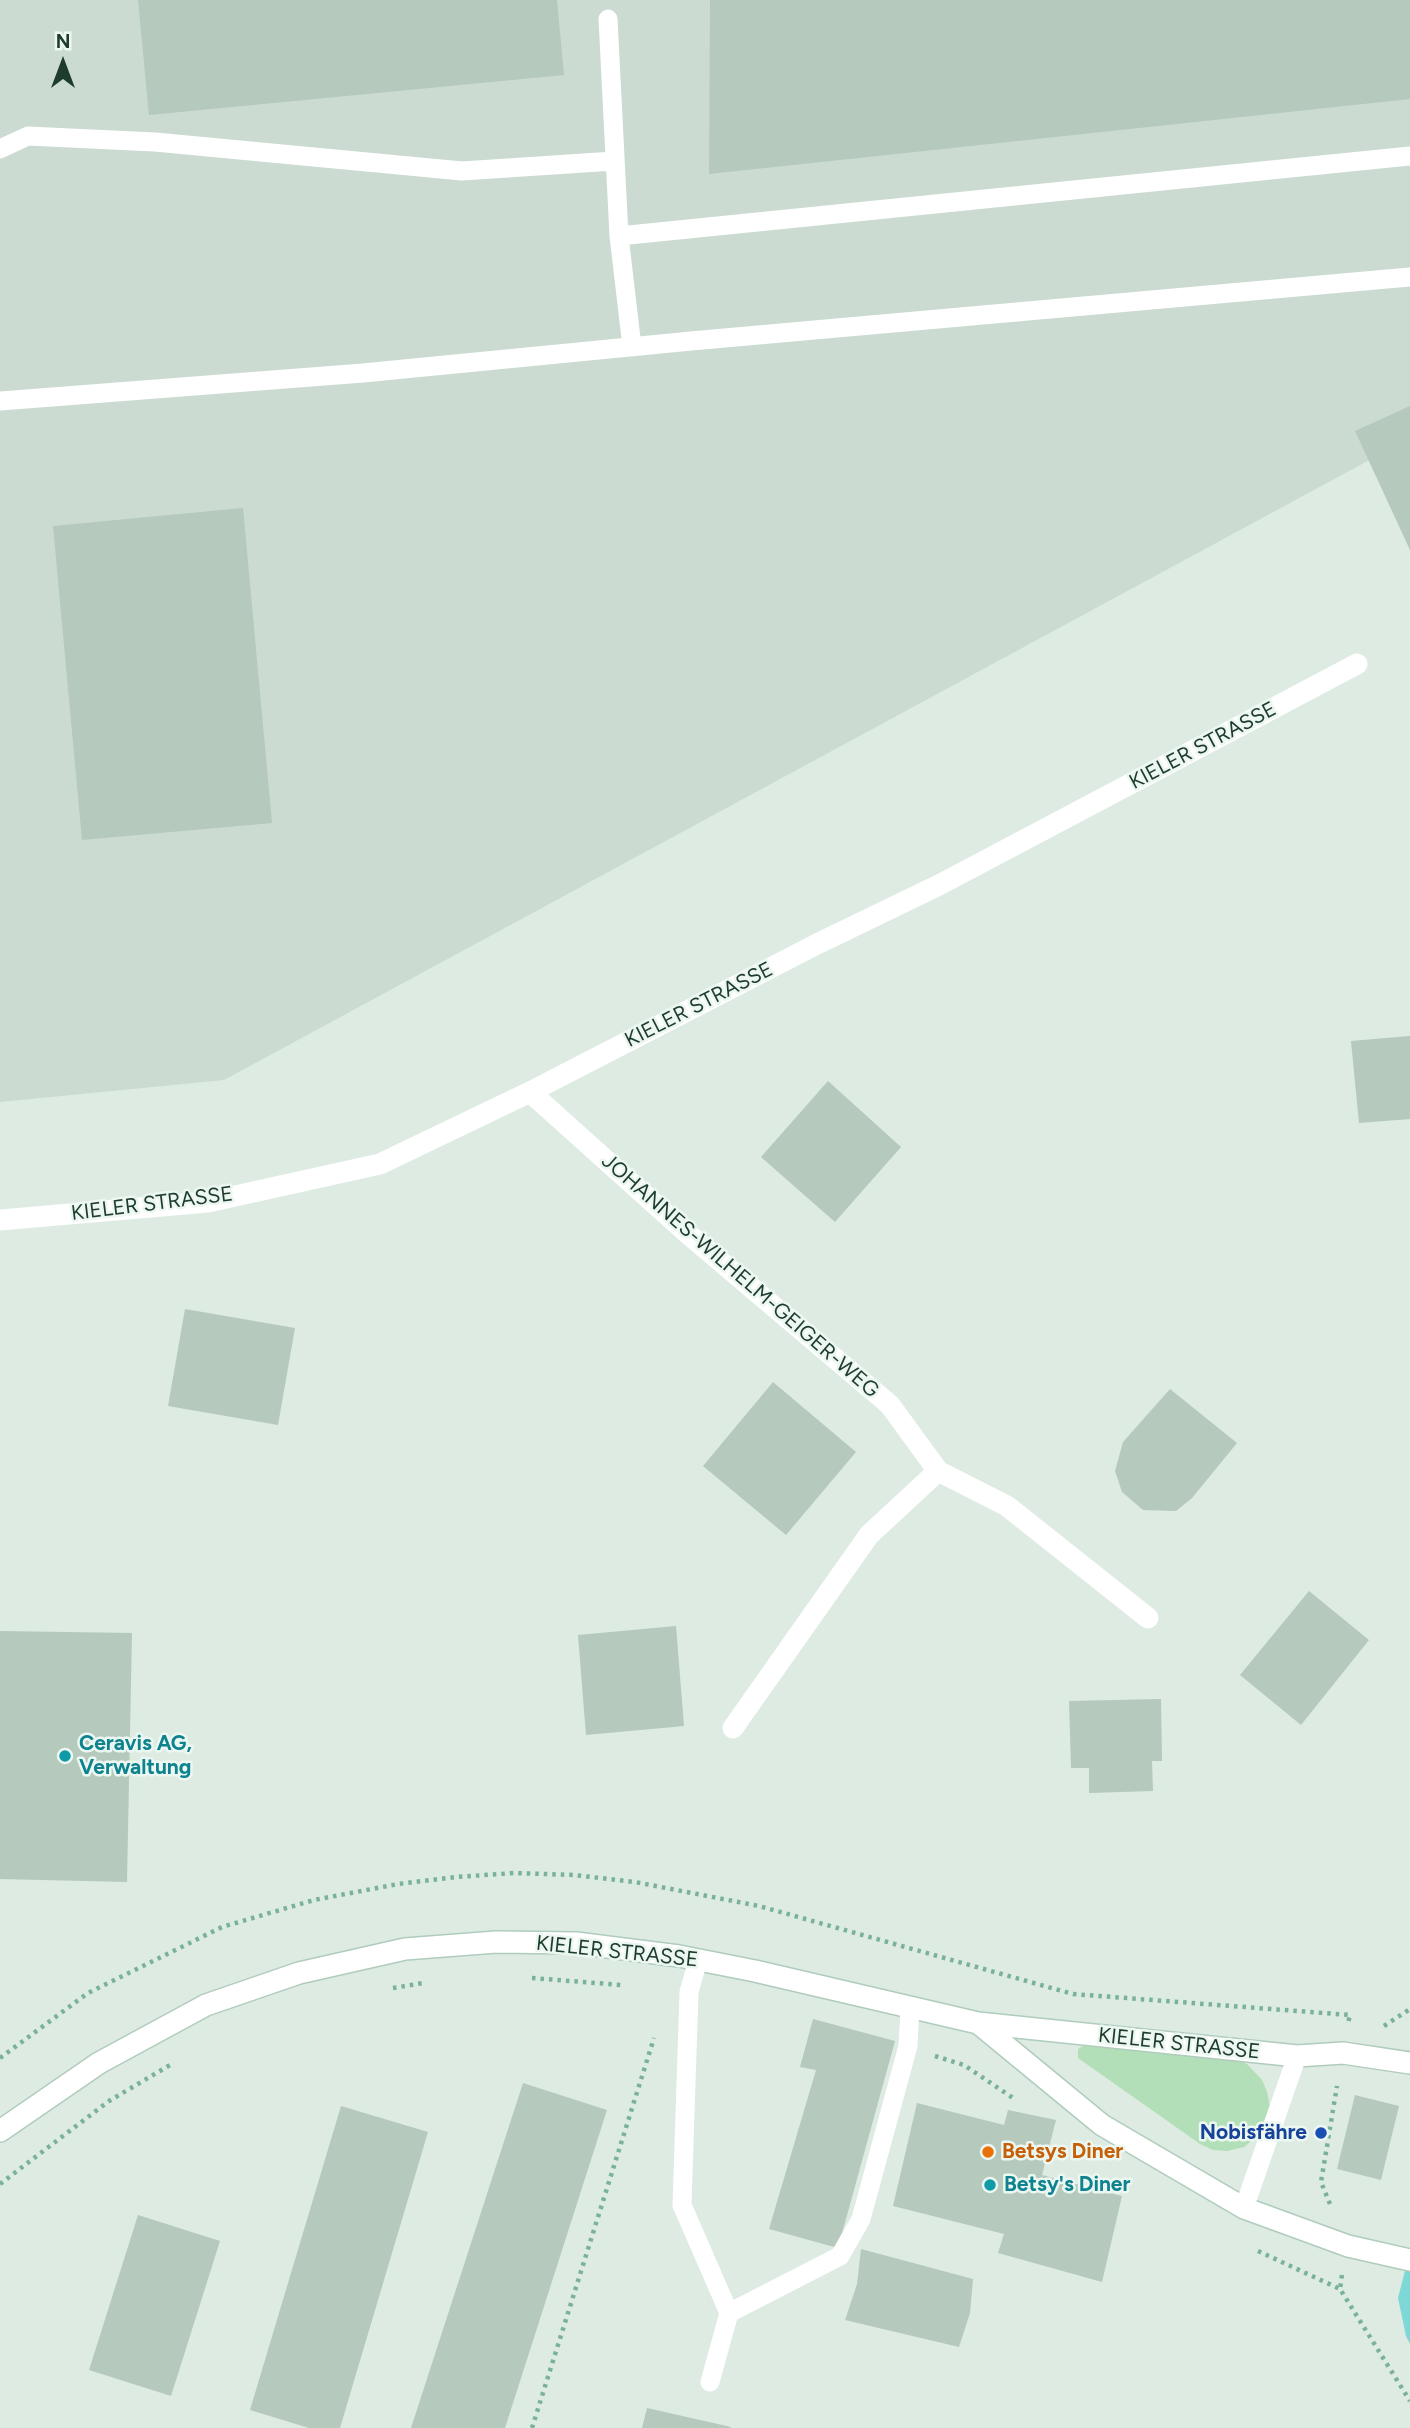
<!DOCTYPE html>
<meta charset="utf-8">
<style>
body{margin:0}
#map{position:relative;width:1410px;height:2428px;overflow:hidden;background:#ddebe2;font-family:Figtree,sans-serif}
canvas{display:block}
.north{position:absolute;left:28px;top:28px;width:70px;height:70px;-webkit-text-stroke:5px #edf7f1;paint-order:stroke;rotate:0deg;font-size:19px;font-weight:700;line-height:28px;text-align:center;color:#1d3c2e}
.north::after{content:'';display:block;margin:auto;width:24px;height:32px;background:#1d3c2e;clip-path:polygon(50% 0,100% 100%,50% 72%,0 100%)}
</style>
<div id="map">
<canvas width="1410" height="2428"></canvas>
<div class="north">N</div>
</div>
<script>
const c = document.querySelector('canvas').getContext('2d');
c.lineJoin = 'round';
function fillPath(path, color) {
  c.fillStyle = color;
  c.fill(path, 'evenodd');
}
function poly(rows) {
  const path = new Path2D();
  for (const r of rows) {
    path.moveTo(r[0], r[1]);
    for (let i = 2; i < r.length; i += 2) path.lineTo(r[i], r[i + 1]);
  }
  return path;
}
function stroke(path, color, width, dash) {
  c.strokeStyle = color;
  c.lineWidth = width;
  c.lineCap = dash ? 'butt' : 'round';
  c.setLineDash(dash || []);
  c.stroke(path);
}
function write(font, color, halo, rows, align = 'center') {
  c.font = font + ' Figtree,sans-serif';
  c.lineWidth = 5;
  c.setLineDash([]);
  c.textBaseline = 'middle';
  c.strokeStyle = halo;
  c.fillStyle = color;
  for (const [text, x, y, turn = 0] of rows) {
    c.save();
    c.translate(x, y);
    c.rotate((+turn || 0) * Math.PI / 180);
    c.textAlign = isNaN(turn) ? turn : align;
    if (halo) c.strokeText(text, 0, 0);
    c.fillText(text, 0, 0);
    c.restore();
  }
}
const built = poly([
 [0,0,1410,0,1410,438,224,1080,0,1102]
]);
const green = poly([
 [1083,2046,1225,2057,1236,2060,1247,2064,1262,2080,1267,2092,1271,2112,1260,2134,1244,2147,1227,2151,1213,2150,1200,2144,1078,2058,1078,2049]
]);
const water = poly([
 [1410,2251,1410,2344,1406,2336,1398,2298]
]);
const building = poly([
 [138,0,557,0,564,75,149,115],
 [710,0,1410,0,1410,99,709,174],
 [1410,406,1410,550,1355,431],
 [243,508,272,823,82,840,53,526],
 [1410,1036,1410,1119,1359,1123,1351,1041],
 [828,1081,901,1147,835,1222,761,1157],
 [185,1309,295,1328,278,1425,168,1406],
 [773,1382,856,1452,786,1535,703,1466],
 [1170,1389,1237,1443,1192,1498,1176,1511,1143,1510,1122,1492,1115,1471,1123,1442],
 [1309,1591,1369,1640,1301,1725,1240,1675],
 [676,1626,684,1726,586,1735,578,1635],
 [0,1631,132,1633,127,1882,0,1879],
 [1161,1699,1162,1761,1152,1761,1153,1791,1089,1793,1089,1768,1071,1768,1069,1701],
 [813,2019,895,2041,838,2248,769,2229,816,2070,800,2067],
 [523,2083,607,2110,505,2428,411,2428],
 [1355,2095,1399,2106,1381,2180,1337,2169],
 [917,2103,1004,2125,1008,2110,1056,2120,1042,2175,1122,2196,1102,2282,998,2253,1004,2234,893,2206],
 [341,2106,428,2132,340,2428,309,2428,250,2410],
 [138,2215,220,2241,171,2396,89,2370],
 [861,2249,973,2279,970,2313,959,2347,845,2320,857,2284],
 [647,2408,731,2427,730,2428,642,2428]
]);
const path = poly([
 [532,1978,621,1985],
 [393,1988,423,1983],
 [1384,2026,1410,2009],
 [935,2056,964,2065,1013,2098],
 [0,2058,88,1993,222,1927,314,1900,398,1884,456,1877,514,1873,574,1875,635,1882,759,1906,1073,1994,1350,2015,1348,2023],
 [0,2184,109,2101,170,2065],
 [1330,2204,1321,2182,1337,2086],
 [1258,2251,1340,2289],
 [1342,2275,1340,2289,1410,2401],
 [532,2428,654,2038]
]);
const lane = poly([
 [608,19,619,236,632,347],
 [0,149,28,136,155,142,462,171,614,161],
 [619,236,1410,156],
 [0,401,363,373,691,341,1410,277],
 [698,1960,689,1992,682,2205,729,2313,710,2382],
 [1244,2208,1297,2056],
 [729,2313,840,2256,861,2219,908,2046,910,2007]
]);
const street = poly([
 [530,1092,687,1233,890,1405,938,1471,1007,1506,1148,1618],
 [0,1220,208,1202,380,1164,530,1092,817,944,939,885,1357,664],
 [733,1728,869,1535,938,1471]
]);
const secondary = poly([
 [978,2023,1102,2125,1244,2208,1348,2246,1410,2260],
 [0,2131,99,2063,206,2005,299,1973,405,1949,496,1942,576,1943,679,1956,755,1971,978,2023,1297,2056,1343,2053,1410,2063]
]);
const markers = [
 [65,1756,7,"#0f9aa8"],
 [1321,2133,7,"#1a4fb4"],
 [988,2152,7,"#e8710a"],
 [990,2185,7,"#0f9aa8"]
];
const streetNames = [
 ["KIELER STRASSE",1203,746,-28],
 ["KIELER STRASSE",699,1005,-27],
 ["KIELER STRASSE",152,1204,-7],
 ["JOHANNES-WILHELM-GEIGER-WEG",740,1276,41],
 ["KIELER STRASSE",617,1952,6],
 ["KIELER STRASSE",1179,2044,6]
];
const cultureNames = [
 ["Ceravis AG,",79,1744],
 ["Verwaltung",79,1768],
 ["Betsy's Diner",1004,2185]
];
const transitNames = [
 ["Nobisfähre",1307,2133]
];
const foodNames = [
 ["Betsys Diner",1002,2152]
];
fillPath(built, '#cbdbd1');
fillPath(green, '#b2dfb7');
fillPath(water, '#7dd8d7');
fillPath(building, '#b5c9bd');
stroke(secondary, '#afccbc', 24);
stroke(path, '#79b297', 4.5, [3.5, 5]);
stroke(lane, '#fff', 19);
stroke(street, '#fff', 21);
stroke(secondary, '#fff', 21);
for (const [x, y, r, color] of markers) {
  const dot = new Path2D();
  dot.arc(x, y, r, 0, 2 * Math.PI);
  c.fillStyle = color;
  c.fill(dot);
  stroke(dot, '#edf7f1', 2.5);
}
write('21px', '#1d3c2e', '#edf7f1', streetNames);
write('bold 21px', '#0d838f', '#edf7f1', cultureNames, 'left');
write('bold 21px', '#164399', '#edf7f1', transitNames, 'right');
write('bold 21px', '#c56008', '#edf7f1', foodNames, 'left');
</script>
